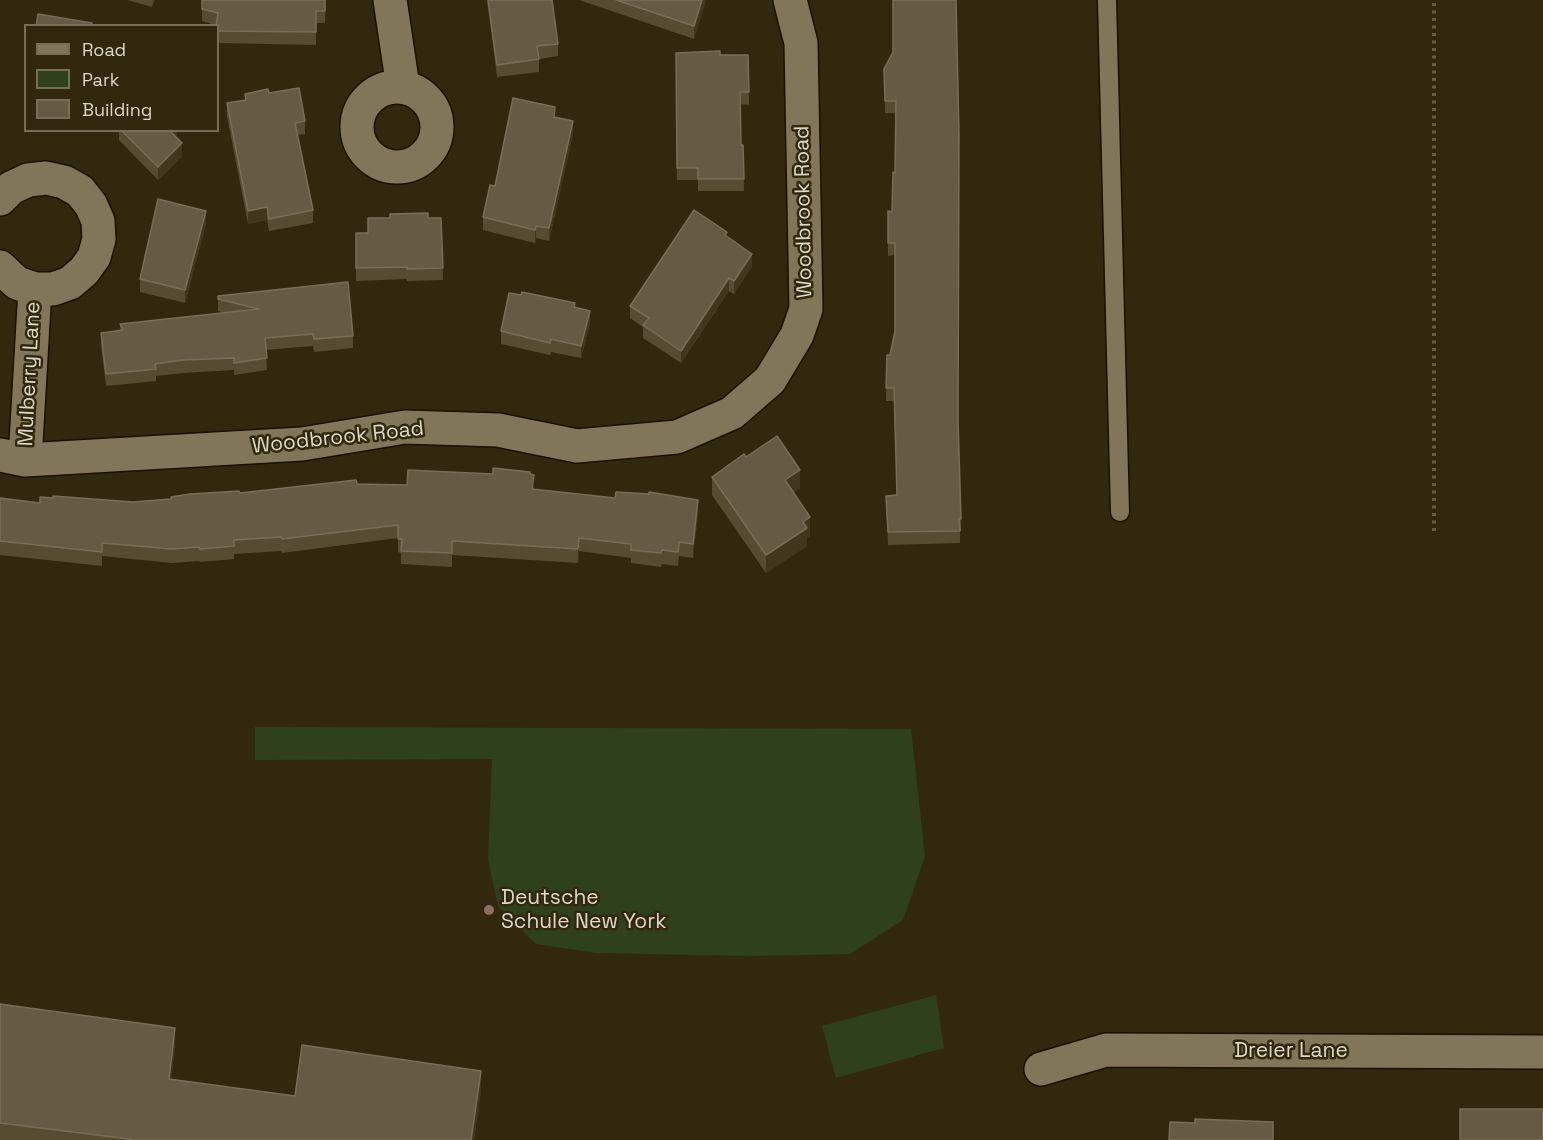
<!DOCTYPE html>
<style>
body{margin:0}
#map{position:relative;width:1543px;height:1140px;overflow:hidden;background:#32280e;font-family:"Space Grotesk",sans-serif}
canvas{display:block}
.legend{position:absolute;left:24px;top:24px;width:195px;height:108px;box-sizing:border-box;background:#32280e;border:2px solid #776e59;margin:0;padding:8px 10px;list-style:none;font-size:18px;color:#ded8c9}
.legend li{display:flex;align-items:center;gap:12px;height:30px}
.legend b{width:30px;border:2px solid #776e59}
</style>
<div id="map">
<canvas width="1543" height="1140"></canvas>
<ul class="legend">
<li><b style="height:8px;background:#817659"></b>Road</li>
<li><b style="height:16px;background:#2f401d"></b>Park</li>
<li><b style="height:16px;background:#655b43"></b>Building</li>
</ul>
</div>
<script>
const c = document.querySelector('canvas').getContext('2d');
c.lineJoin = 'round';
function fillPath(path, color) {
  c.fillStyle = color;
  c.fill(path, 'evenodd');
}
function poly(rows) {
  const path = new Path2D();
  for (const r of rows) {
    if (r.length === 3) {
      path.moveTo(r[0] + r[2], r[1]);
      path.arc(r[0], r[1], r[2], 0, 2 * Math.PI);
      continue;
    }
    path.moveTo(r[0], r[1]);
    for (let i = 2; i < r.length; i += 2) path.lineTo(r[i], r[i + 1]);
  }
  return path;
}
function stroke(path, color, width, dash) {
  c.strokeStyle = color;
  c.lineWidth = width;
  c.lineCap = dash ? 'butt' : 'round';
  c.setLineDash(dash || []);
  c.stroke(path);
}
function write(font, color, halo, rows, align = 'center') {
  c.font = font + ' "Space Grotesk",sans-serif';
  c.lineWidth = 5;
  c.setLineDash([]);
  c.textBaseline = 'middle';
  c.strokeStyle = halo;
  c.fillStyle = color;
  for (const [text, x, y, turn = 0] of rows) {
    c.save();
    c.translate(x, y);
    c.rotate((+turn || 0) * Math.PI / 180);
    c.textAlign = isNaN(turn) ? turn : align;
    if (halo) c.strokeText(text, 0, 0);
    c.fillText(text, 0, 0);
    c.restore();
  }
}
const green = poly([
 [255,727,911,729,925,856,903,920,850,954,750,956,596,953,536,944,498,906,488,859,492,759,255,760],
 [936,995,944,1048,836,1078,822,1026]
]);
const path = poly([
 [1434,531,1434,0]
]);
const lane = poly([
 [1107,0,1120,512]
]);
const street = poly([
 [390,0,403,87],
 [397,127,40],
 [0,199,11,188,28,180,46,178,64,182,80,191,91,205,98,221,99,239,94,257,84,271,70,283,53,289,35,289,17,283,0,267],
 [0,455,25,460,302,444,405,427,498,430,577,446,677,437,732,413,770,380,797,335,806,309,801,43,790,0],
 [25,460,35,289],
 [1041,1069,1106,1050,1543,1052]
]);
const wall = poly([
 [127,0,154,0,152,7],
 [202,0,326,0,325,23,316,23,316,45,218,43,218,26,202,21],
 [487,0,552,0,558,44,558,56,539,59,539,72,497,77],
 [579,0,706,0,694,39],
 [893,52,958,422,961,519,961,531,960,531,960,543,888,545,886,496,897,495,894,401,886,401,887,355,890,355,895,331,895,255,888,256,888,243,892,212,895,173,895,113,885,113,884,69],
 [676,53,748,55,749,105,740,104,741,145,743,145,744,191,698,191,698,180,677,180],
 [26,88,26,108,24,108,24,95],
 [269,93,305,121,305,134,298,135,313,210,313,223,269,231,267,220,248,224,227,116,227,103,245,100,245,94],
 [555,117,573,134,549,241,536,238,535,243,483,230,483,217,495,186],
 [119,130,177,130,177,138,182,156,158,180,119,140],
 [428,218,441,218,443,280,407,281,407,279,356,281,356,233,368,233],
 [206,224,185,303,140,292,140,279],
 [727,237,752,266,734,294,729,291,681,363,643,338,643,327,630,318,630,306],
 [218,296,353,336,353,348,314,352,313,346,266,350,267,370,234,375,234,370,183,373,156,376,156,381,106,386,101,345,101,333,120,331,120,324,224,313,218,311],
 [575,307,590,323,581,358,551,352,550,355,501,344,501,331],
 [746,457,800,488,793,493,810,536,807,537,807,546,766,573,712,495,712,477],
 [493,474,530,474,534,489,698,514,693,558,679,556,678,566,662,564,661,567,631,563,631,558,579,551,578,563,452,555,452,567,401,564,401,553,398,552,398,538,282,553,281,551,234,554,234,559,200,562,199,561,172,563,102,556,102,566,0,555,0,498,40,503,133,502,357,484,407,485],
 [0,1004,175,1046,171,1079,295,1096,481,1090,474,1140,0,1140]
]);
const shadedWall = poly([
 [702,0,706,0,694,39,694,26],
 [573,121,573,134,549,241,549,228],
 [173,130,177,130,177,140,171,132],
 [182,143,182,156,158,180,158,167],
 [267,207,267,220,248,224,248,211],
 [206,211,206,224,185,303,185,290],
 [536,226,536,238,535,243,535,230],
 [752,254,752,266,734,294,734,281],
 [729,278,729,291,681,363,681,351],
 [590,311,590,323,581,358,581,346],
 [800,470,800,488,785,499,785,480],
 [698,500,698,514,693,558,693,544],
 [810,517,810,536,807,537,807,546,766,573,766,555,803,522],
 [579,538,579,551,578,563,578,549],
 [175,1028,175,1046,169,1097,169,1079],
 [481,1071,481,1090,474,1140,471,1140]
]);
const building = poly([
 [202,0,325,0,325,11,316,11,316,32,218,31,218,26,216,26,218,13,202,9,202,0],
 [488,0,552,0,558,44,537,46,539,59,497,65,488,0],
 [616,0,702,0,694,26,616,0],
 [893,0,956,0,959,134,958,420,961,519,959,519,960,531,888,532,886,496,897,495,894,388,886,388,887,355,890,355,895,331,895,243,888,243,888,211,892,212,893,172,895,173,896,101,885,101,884,69,893,52,893,0],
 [38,14,92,23,91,26,36,26,38,14],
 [720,51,720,55,748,55,749,92,740,92,741,145,743,145,744,179,698,179,698,168,677,168,676,53,720,51],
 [299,88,305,121,295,123,313,210,269,219,267,207,248,211,227,103,246,100,245,94,268,89,269,93,299,88],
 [513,98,555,107,554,117,573,121,549,228,536,226,535,230,483,217,490,185,495,186,513,98],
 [121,130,173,130,171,132,182,143,158,167,121,130],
 [158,199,206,211,185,290,140,279,158,199],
 [694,210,727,232,725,235,752,254,734,281,729,278,681,351,643,325,649,318,630,306,694,210],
 [428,213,428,218,441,218,443,268,407,269,407,267,356,268,356,233,368,233,368,218,390,218,390,214,428,213],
 [348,282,353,336,314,339,313,334,265,338,267,358,234,363,234,358,183,360,155,364,156,369,106,374,101,333,123,330,120,324,259,309,218,299,218,296,348,282],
 [522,292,575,303,574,307,590,311,581,346,551,339,550,343,501,331,509,293,521,295,522,292],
 [777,436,800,470,785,480,810,517,803,522,807,528,766,555,712,477,744,454,746,457,777,436],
 [493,468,530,472,530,474,534,475,532,489,615,498,616,492,649,494,649,492,698,500,693,544,679,542,678,552,662,550,661,553,631,550,631,544,579,538,578,549,452,541,452,553,401,551,402,539,398,539,398,525,282,539,281,537,234,540,234,546,200,549,199,547,172,549,102,543,102,552,0,541,0,498,40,503,40,497,53,498,53,496,133,502,171,499,171,497,190,494,239,491,240,493,356,480,357,484,407,485,408,470,493,474,493,468],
 [0,1004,175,1028,169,1079,295,1096,302,1045,481,1071,471,1140,137,1140,0,1123,0,1004],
 [1460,1109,1543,1109,1543,1140,1460,1140,1460,1109],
 [1195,1119,1273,1122,1273,1140,1169,1140,1170,1122,1195,1123,1195,1119]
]);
const markers = [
 [489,910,6,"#8d6e63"]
];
const streetNames = [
 ["Woodbrook Road",804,212,-91],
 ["Mulberry Lane",30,374,-87],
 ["Woodbrook Road",338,438,-6],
 ["Dreier Lane",1291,1051]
];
const poiNames = [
 ["Deutsche",501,898],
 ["Schule New York",501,922]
];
fillPath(green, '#2f401d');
stroke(lane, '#1a1000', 21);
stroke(street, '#1a1000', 36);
stroke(path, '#675e48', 4, [3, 4.5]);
stroke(lane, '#817659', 18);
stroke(street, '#817659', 33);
fillPath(wall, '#564c32');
fillPath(shadedWall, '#42371d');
fillPath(building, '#655b43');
stroke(building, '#786e58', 1.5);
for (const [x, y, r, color] of markers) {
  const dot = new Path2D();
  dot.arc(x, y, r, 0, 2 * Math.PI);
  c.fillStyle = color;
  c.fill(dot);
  stroke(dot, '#32280e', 2);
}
write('21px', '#ded8c9', '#32280e', streetNames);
write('21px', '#ded8c9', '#32280e', poiNames, 'left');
</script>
